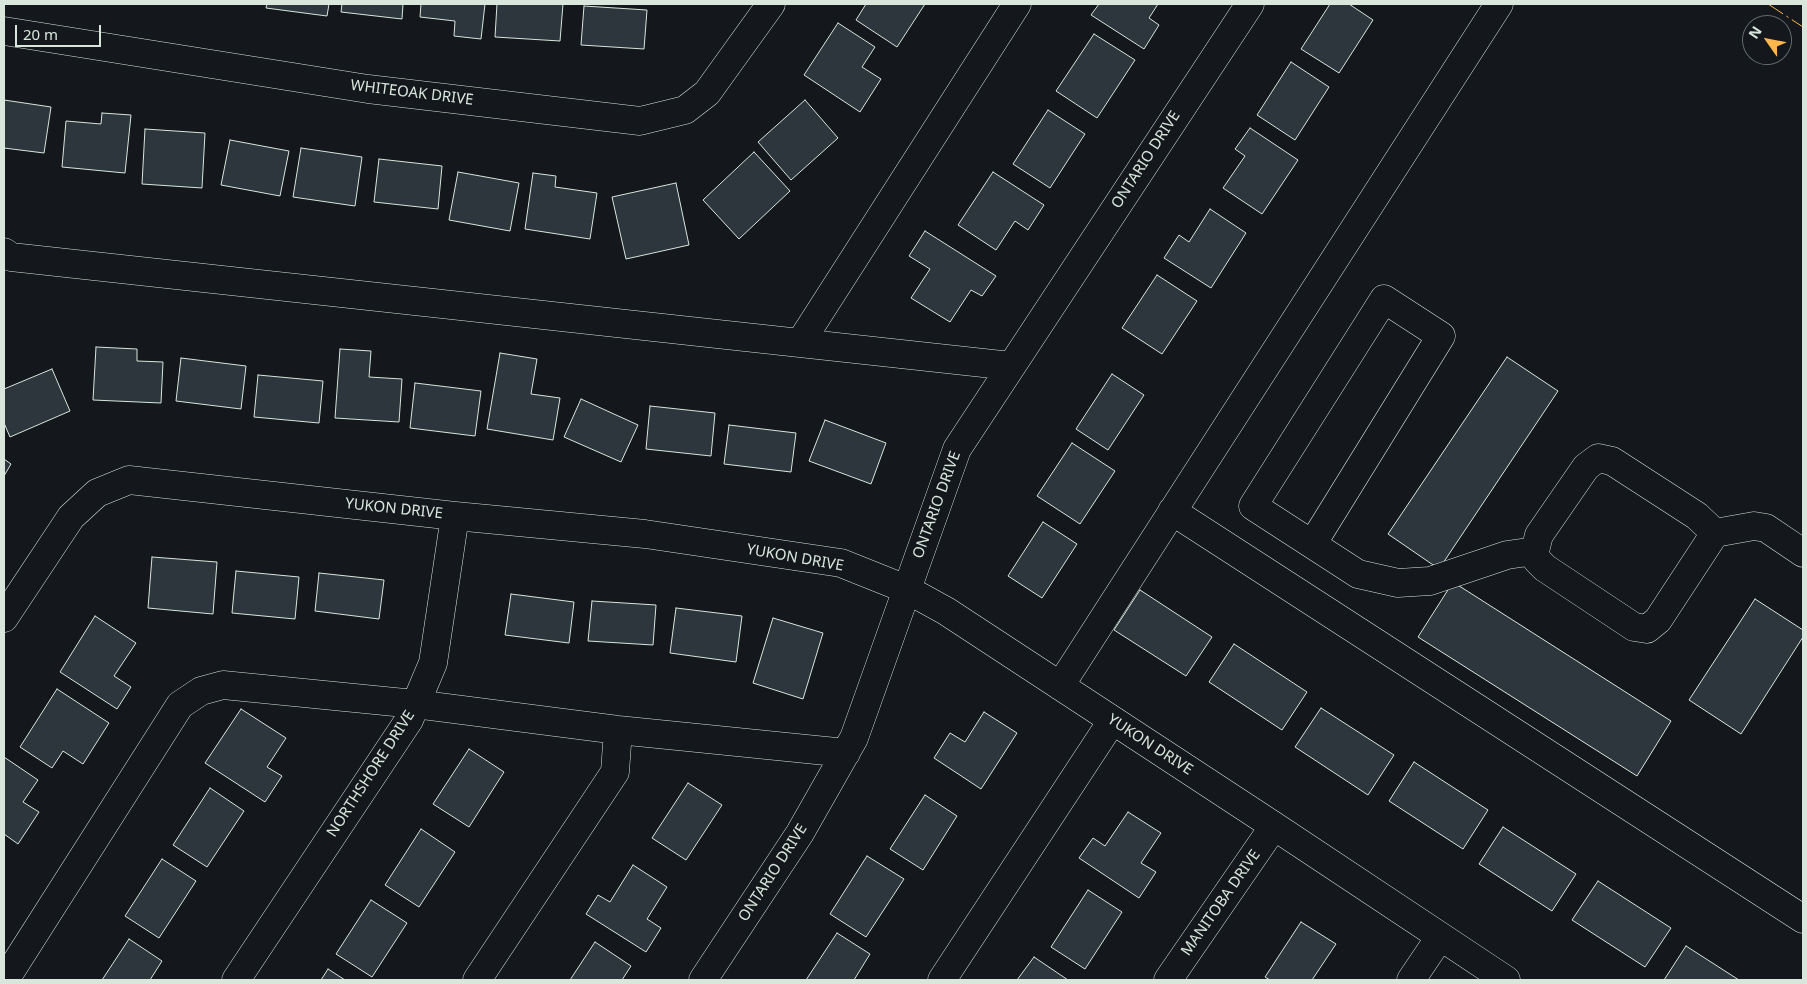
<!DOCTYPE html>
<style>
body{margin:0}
#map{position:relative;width:1807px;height:984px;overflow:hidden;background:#14181c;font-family:"Noto Sans",sans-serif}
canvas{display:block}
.frame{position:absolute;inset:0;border:5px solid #d8e6dc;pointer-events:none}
.north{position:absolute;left:1742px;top:15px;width:50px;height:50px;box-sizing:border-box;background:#14181c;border:1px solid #626a69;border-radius:50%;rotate:303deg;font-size:14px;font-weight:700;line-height:20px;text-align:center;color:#d8e6dc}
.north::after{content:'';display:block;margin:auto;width:18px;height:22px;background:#ffb74d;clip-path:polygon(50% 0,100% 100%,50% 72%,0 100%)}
.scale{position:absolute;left:15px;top:25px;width:86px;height:22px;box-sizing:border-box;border:2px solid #d8e6dc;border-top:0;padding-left:6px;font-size:15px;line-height:18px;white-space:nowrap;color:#d8e6dc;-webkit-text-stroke:4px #14181c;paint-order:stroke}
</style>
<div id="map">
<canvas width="1807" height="984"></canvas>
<div class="frame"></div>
<div class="north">N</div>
<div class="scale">20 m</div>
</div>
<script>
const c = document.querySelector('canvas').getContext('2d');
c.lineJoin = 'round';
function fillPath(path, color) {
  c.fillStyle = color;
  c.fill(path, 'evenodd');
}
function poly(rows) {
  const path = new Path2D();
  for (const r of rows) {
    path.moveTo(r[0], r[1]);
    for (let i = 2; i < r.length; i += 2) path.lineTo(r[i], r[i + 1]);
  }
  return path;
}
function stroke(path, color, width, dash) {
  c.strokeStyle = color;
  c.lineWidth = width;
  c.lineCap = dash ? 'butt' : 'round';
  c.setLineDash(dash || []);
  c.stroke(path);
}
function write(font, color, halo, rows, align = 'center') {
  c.font = font + ' "Noto Sans",sans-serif';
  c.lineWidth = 4;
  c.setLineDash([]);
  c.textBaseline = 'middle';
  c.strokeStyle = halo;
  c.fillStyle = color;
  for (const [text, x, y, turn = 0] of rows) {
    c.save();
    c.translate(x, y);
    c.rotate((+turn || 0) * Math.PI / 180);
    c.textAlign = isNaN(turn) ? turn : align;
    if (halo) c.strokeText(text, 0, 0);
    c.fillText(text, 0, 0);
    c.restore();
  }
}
const building = poly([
 [267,4,329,4,327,16,266,8,267,4],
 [342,4,403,4,402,19,341,12,342,4],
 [421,4,485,4,481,39,454,36,455,21,420,17,421,4],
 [497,4,563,4,560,41,495,37,497,4],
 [866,4,925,4,897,47,856,20,866,4],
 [1099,4,1158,4,1149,18,1159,25,1144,49,1091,15,1099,4],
 [1330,4,1349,4,1373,20,1339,73,1301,49,1330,4],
 [584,6,647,10,644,49,581,45,584,6],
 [838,23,875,47,862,67,881,79,860,112,804,75,838,23],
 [1094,34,1135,60,1097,118,1056,91,1094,34],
 [1291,62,1329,87,1295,140,1257,115,1291,62],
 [4,100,51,107,44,153,4,148,4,100],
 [805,100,838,138,791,180,758,142,805,100],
 [1048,110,1085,134,1050,188,1013,164,1048,110],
 [102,113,131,115,125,173,62,167,66,121,101,124,102,113],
 [1250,128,1298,160,1262,214,1223,188,1245,156,1235,149,1250,128],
 [145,129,205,133,202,188,142,184,145,129],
 [230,140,289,151,280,196,221,185,230,140],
 [301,148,362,157,355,206,293,197,301,148],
 [754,152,790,191,739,239,703,200,754,152],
 [379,159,442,166,438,209,374,202,379,159],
 [458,172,519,183,510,231,449,220,458,172],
 [993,172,1044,205,1028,230,1015,221,996,250,958,225,993,172],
 [533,173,556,176,555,187,597,193,590,239,525,229,533,173],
 [676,183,689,245,626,259,612,197,676,183],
 [1210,209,1246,233,1211,288,1164,258,1179,235,1189,242,1210,209],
 [925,231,996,276,982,296,971,290,950,322,911,298,930,269,909,256,925,231],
 [1157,275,1197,301,1162,354,1122,328,1157,275],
 [96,347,137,349,137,361,163,362,161,403,93,400,96,347],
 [340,349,371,351,369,377,402,379,399,422,335,418,340,349],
 [500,353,537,359,531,394,560,398,553,440,487,429,500,353],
 [1507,357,1558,391,1439,569,1388,534,1507,357],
 [181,358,246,366,241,409,176,401,181,358],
 [52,369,70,411,10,437,4,423,4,389,52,369],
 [1112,374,1144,395,1108,450,1076,429,1112,374],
 [258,375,323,381,319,423,254,417,258,375],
 [415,383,481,391,475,436,410,428,415,383],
 [581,399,638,425,621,462,564,437,581,399],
 [650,406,715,413,711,456,646,449,650,406],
 [825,420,886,443,871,484,809,461,825,420],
 [729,425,796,433,791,472,724,464,729,425],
 [1072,443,1115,471,1080,524,1037,496,1072,443],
 [4,459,11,464,4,476,4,459],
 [1043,522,1077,544,1042,598,1008,576,1043,522],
 [152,557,217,562,213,614,148,608,152,557],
 [236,571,299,577,295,619,232,613,236,571],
 [319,573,384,580,379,619,315,611,319,573],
 [1453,582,1671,721,1637,776,1418,637,1453,582],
 [1140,590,1212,637,1186,676,1114,630,1140,590],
 [511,594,574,602,569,643,505,635,511,594],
 [1755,599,1803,630,1803,637,1741,734,1689,700,1755,599],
 [592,601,656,605,653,645,588,641,592,601],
 [676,608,742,616,736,662,670,653,676,608],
 [95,616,136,643,114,676,131,687,117,709,60,672,95,616],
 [773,618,823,633,803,699,753,683,773,618],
 [1234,644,1307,692,1282,730,1209,682,1234,644],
 [57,689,109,723,83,764,63,751,52,768,20,747,57,689],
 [1321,708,1394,755,1368,795,1295,747,1321,708],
 [241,709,286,738,267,767,282,776,265,802,205,763,241,709],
 [984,712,1017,733,981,789,934,758,950,733,965,742,984,712],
 [469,749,504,772,469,827,433,804,469,749],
 [4,757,38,780,23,802,39,812,18,844,4,834,4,757],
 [1414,762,1488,810,1463,849,1389,801,1414,762],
 [688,783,722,805,686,860,652,838,688,783],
 [210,788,244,811,207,867,173,845,210,788],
 [925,795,957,816,923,870,890,849,925,795],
 [1128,812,1161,833,1141,863,1156,872,1139,898,1079,858,1093,838,1105,846,1128,812],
 [1503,827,1576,874,1552,911,1479,864,1503,827],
 [421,829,455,852,419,907,385,885,421,829],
 [867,856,904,879,866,937,830,914,867,856],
 [162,859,196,881,159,938,125,916,162,859],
 [633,865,667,887,647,919,661,928,646,952,586,914,598,895,610,902,633,865],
 [1598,881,1671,928,1645,967,1572,920,1598,881],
 [1088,890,1122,912,1085,969,1051,947,1088,890],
 [371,900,407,923,372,977,336,954,371,900],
 [1301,922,1336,944,1312,980,1270,980,1265,977,1301,922],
 [837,933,870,954,854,980,806,980,837,933],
 [129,939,162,961,150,980,102,980,129,939],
 [595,942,631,966,622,980,570,980,595,942],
 [1686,946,1739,980,1664,980,1686,946],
 [1034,957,1068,980,1017,980,1034,957],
 [328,969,345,980,321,980,328,969]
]);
const minor = poly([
 [4,31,368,89,640,121,685,110,707,93,771,4],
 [4,252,11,257,1011,366],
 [800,343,1017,4],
 [1172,511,1803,919],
 [1715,533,1697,516,1612,461,1598,458,1586,467,1539,535,1535,551,1537,560,1545,568,1634,627,1647,629,1658,620,1715,533,1754,526,1766,528,1803,553],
 [1313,543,1441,336,1384,299,1253,506,1358,574,1398,583,1430,581,1507,555,1535,551],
 [4,618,71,517,97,493,129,480,455,516,645,534,841,563,906,589,946,611,1274,826,1506,980],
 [1060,686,1499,4],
 [5,980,180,705,201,691,223,685,415,704,618,730,846,753],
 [236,980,409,720,433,663,455,516],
 [477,980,615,772,618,730],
 [703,980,800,833,854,738,957,449,1250,4],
 [942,980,1112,721],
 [1168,980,1274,826],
 [1411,980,1440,937]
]);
const power = poly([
 [1768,4,1803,27]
]);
const streetNames = [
 ["WHITEOAK DRIVE",412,93,7],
 ["ONTARIO DRIVE",1146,160,-57],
 ["ONTARIO DRIVE",937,505,-70],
 ["YUKON DRIVE",394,509,6],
 ["YUKON DRIVE",795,558,10],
 ["YUKON DRIVE",1150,745,33],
 ["NORTHSHORE DRIVE",371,774,-57],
 ["ONTARIO DRIVE",773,873,-57],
 ["MANITOBA DRIVE",1221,903,-55]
];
fillPath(building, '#2c363c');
stroke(building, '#d8e6dc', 1);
stroke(minor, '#d8e6dc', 29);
stroke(minor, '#14181c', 28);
stroke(power, '#ffb74d', 1, [18, 4, 2.5, 4]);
write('15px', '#d8e6dc', '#14181c', streetNames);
</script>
